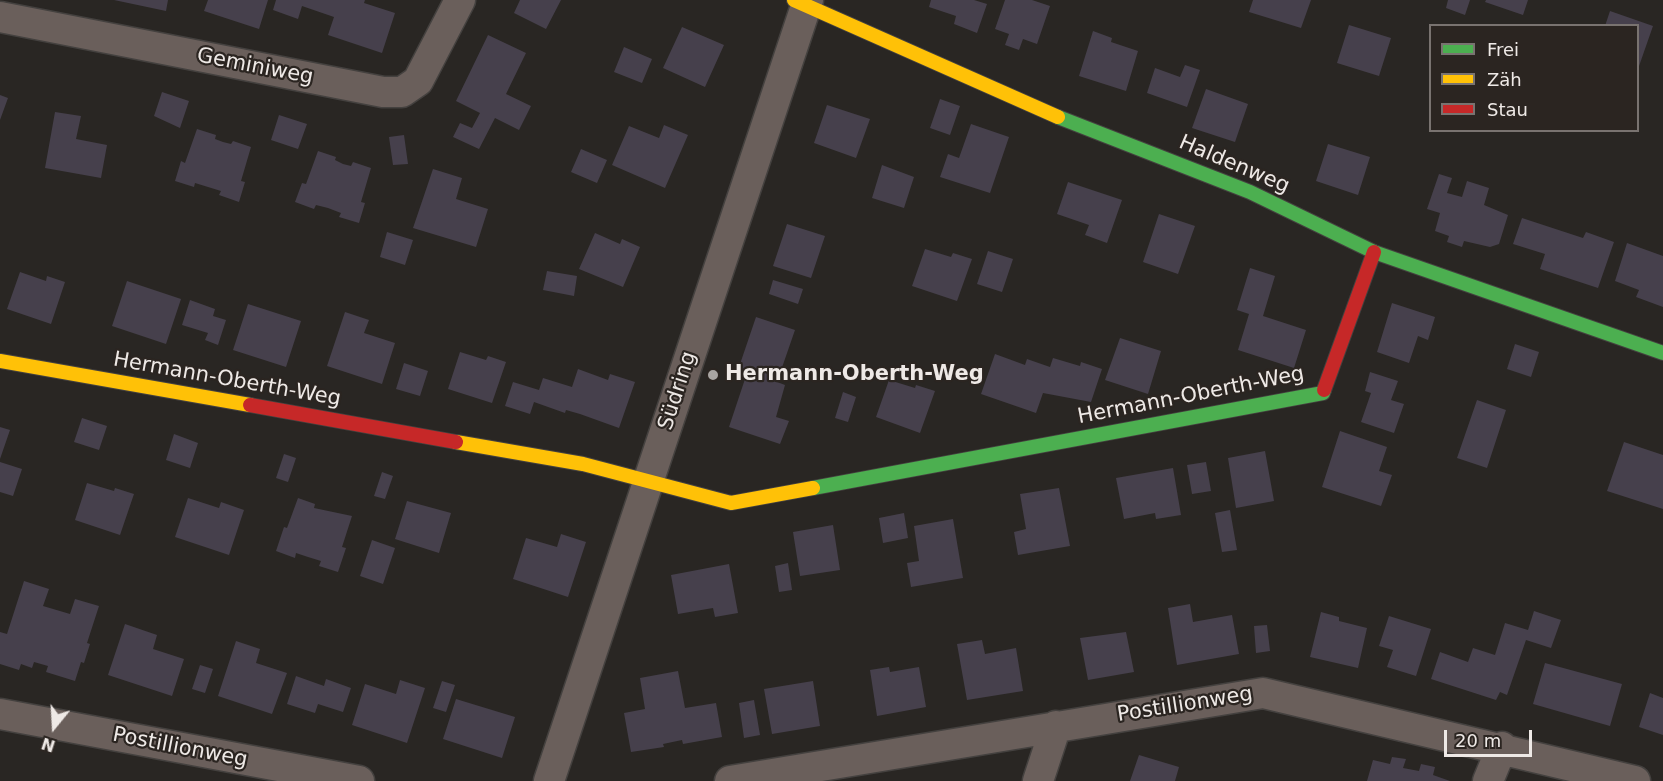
<!DOCTYPE html>
<meta charset="utf-8">
<style>
body{margin:0}
#map{position:relative;width:1663px;height:781px;overflow:hidden;background:#292623;font-family:"DejaVu Sans",sans-serif}
canvas{display:block}
.legend{position:absolute;left:1429px;top:24px;width:210px;height:108px;box-sizing:border-box;background:#2b2521;border:2px solid #797370;margin:0;padding:8px 10px;list-style:none;font-size:18px;color:#eee9e6}
.legend li{display:flex;align-items:center;gap:12px;height:30px}
.legend b{width:30px;border:2px solid #797370}
.north{position:absolute;left:24px;top:697px;width:60px;height:60px;-webkit-text-stroke:4px #2b2521;paint-order:stroke;rotate:198deg;font-size:16px;font-weight:700;line-height:24px;text-align:center;color:#eee9e6}
.north::after{content:'';display:block;margin:auto;width:21px;height:27px;background:#eee9e6;clip-path:polygon(50% 0,100% 100%,50% 72%,0 100%)}
.scale{position:absolute;left:1444px;top:730px;width:88px;height:27px;box-sizing:border-box;border:3px solid #eee9e6;border-top:0;padding-left:8px;font-size:18px;line-height:21px;white-space:nowrap;color:#eee9e6;-webkit-text-stroke:4px #2b2521;paint-order:stroke}
</style>
<div id="map">
<canvas width="1663" height="781"></canvas>
<ul class="legend">
<li><b style="height:8px;background:#4caf50"></b>Frei</li>
<li><b style="height:8px;background:#ffc107"></b>Zäh</li>
<li><b style="height:8px;background:#c62828"></b>Stau</li>
</ul>
<div class="north">N</div>
<div class="scale">20 m</div>
</div>
<script>
const c = document.querySelector('canvas').getContext('2d');
c.lineJoin = 'round';
function fillPath(path, color) {
  c.fillStyle = color;
  c.fill(path, 'evenodd');
}
function poly(rows) {
  const path = new Path2D();
  for (const r of rows) {
    path.moveTo(r[0], r[1]);
    for (let i = 2; i < r.length; i += 2) path.lineTo(r[i], r[i + 1]);
  }
  return path;
}
function stroke(path, color, width, dash) {
  c.strokeStyle = color;
  c.lineWidth = width;
  c.lineCap = dash ? 'butt' : 'round';
  c.setLineDash(dash || []);
  c.stroke(path);
}
function write(font, color, halo, rows, align = 'center') {
  c.font = font + ' "DejaVu Sans",sans-serif';
  c.lineWidth = 4.5;
  c.setLineDash([]);
  c.textBaseline = 'middle';
  c.strokeStyle = halo;
  c.fillStyle = color;
  for (const [text, x, y, turn = 0] of rows) {
    c.save();
    c.translate(x, y);
    c.rotate((+turn || 0) * Math.PI / 180);
    c.textAlign = isNaN(turn) ? turn : align;
    if (halo) c.strokeText(text, 0, 0);
    c.fillText(text, 0, 0);
    c.restore();
  }
}
const building = poly([
 [114,0,168,0,166,11],
 [208,0,268,0,259,29,204,11],
 [276,0,365,0,364,3,395,13,382,53,328,35,334,17,302,6,298,19,273,10],
 [520,0,561,0,546,29,514,13],
 [931,0,974,0,987,4,977,33,954,24,956,16,929,7],
 [1005,0,1032,0,1050,6,1037,44,1023,39,1019,50,1005,45,1009,34,995,29],
 [1253,0,1311,0,1301,28,1249,12],
 [1448,0,1470,0,1465,15,1446,8],
 [1486,0,1528,0,1523,15,1485,2],
 [1610,11,1653,26,1638,69,1638,26,1605,26],
 [1349,25,1391,38,1379,76,1337,63],
 [682,27,724,45,705,87,663,68],
 [1093,31,1112,38,1111,42,1138,51,1126,91,1079,76],
 [488,35,526,53,506,94,531,106,519,130,495,118,479,149,453,137,460,123,472,128,480,113,456,101],
 [624,47,652,59,642,83,614,72],
 [1185,65,1200,70,1187,107,1147,93,1155,68,1180,77],
 [1206,89,1248,104,1235,142,1192,128],
 [162,92,189,101,180,128,154,116],
 [0,95,8,98,0,120],
 [940,99,960,106,950,135,930,128],
 [827,105,870,119,856,158,814,143],
 [55,112,81,116,76,139,107,145,101,178,45,168],
 [279,115,307,124,298,149,271,140],
 [971,124,1009,137,990,193,940,177,948,154,959,158],
 [664,125,688,135,665,188,612,165,629,126,659,138],
 [197,129,216,135,215,139,223,142,231,144,233,141,251,147,241,181,245,182,239,202,219,195,221,191,195,183,194,187,175,181,181,161,185,163],
 [404,135,408,164,393,165,389,137],
 [1328,144,1370,157,1358,195,1316,181],
 [581,149,607,160,597,183,571,172],
 [318,151,336,157,335,160,343,164,351,166,353,162,371,168,361,202,365,203,359,223,339,217,341,213,328,208,316,205,314,209,295,202,302,183,306,184],
 [882,165,914,177,904,208,872,198],
 [433,169,462,178,456,199,488,209,476,247,413,228],
 [1439,174,1452,178,1447,193,1462,197,1467,181,1489,188,1484,205,1508,215,1499,244,1490,247,1464,241,1462,247,1447,242,1449,236,1435,231,1440,213,1427,209],
 [1068,182,1122,200,1107,243,1085,235,1089,225,1057,214],
 [1159,214,1195,226,1178,274,1143,262],
 [1522,218,1583,238,1586,232,1614,242,1598,288,1540,269,1545,254,1513,244],
 [787,224,825,236,811,278,773,266],
 [387,232,413,240,405,265,380,257],
 [595,233,620,244,622,239,640,247,623,287,579,269],
 [1627,243,1663,256,1663,307,1636,297,1639,290,1615,281],
 [925,249,951,257,953,253,972,259,957,301,912,286],
 [988,251,1013,259,1002,292,977,284],
 [1250,268,1275,276,1263,316,1306,330,1294,368,1238,350,1249,314,1237,310],
 [547,271,577,276,574,296,543,290],
 [20,272,46,281,47,276,65,282,51,324,7,309],
 [773,280,803,289,798,304,769,294],
 [127,281,181,299,166,344,112,326],
 [190,300,215,309,213,316,226,320,218,345,205,340,208,333,182,325],
 [1392,303,1435,317,1428,340,1418,336,1409,363,1377,352],
 [248,304,301,321,286,367,233,350],
 [345,312,369,320,364,333,395,343,382,384,327,366],
 [756,317,795,330,777,382,785,385,776,417,789,421,780,444,729,427,747,373,738,370],
 [1120,338,1161,351,1148,394,1105,380],
 [1515,344,1539,352,1531,377,1507,369],
 [460,352,486,360,488,356,506,362,492,403,448,389],
 [995,354,1025,365,1027,359,1050,367,1053,358,1080,366,1081,362,1102,369,1091,402,1043,393,1036,413,981,394],
 [404,363,428,371,420,396,396,389],
 [578,369,608,380,610,374,635,382,619,428,580,414,566,410,565,413,534,402,530,414,505,406,513,382,539,390,543,378,572,387],
 [1370,372,1398,381,1391,400,1404,404,1394,433,1361,422,1371,393,1365,391],
 [889,380,915,388,916,385,935,391,920,433,876,417],
 [843,392,856,397,848,422,835,418],
 [1477,400,1506,410,1487,468,1457,458],
 [82,418,107,426,99,450,74,442],
 [0,427,10,430,0,459],
 [1340,431,1387,447,1379,471,1392,475,1381,506,1322,487],
 [174,434,198,443,190,468,166,460],
 [1624,442,1663,455,1663,509,1607,491],
 [1265,451,1274,501,1236,508,1228,458],
 [284,454,296,458,288,482,276,478],
 [0,462,22,469,13,496,0,492],
 [1206,462,1211,491,1192,494,1187,465],
 [1173,468,1181,515,1156,519,1155,513,1124,519,1116,478],
 [382,472,393,476,385,499,374,496],
 [87,483,114,491,115,488,134,494,120,535,75,520],
 [1059,488,1070,546,1018,555,1014,532,1026,529,1020,494],
 [188,498,219,508,221,502,244,510,229,555,175,537],
 [298,498,315,504,314,508,352,516,342,547,346,548,338,572,319,566,321,561,308,557,296,553,295,558,276,551,284,527,287,528],
 [407,501,451,513,439,553,395,539],
 [1230,510,1237,550,1222,552,1215,513],
 [904,513,908,538,883,543,879,518],
 [953,519,963,578,911,587,907,563,919,561,914,526],
 [833,525,840,570,800,576,793,532],
 [561,534,586,542,568,597,513,579,526,538,557,547],
 [372,540,395,548,383,584,360,576],
 [788,563,792,590,779,592,775,566],
 [729,564,738,613,715,617,713,608,678,614,671,575],
 [24,581,49,589,43,606,70,614,75,599,99,606,87,643,90,644,84,663,81,662,75,681,46,672,48,666,34,662,32,668,21,664,19,670,0,664,0,632,7,634],
 [1190,604,1193,622,1232,615,1239,654,1177,665,1168,608],
 [1534,611,1561,620,1551,648,1526,640,1507,695,1500,692,1496,700,1431,679,1440,652,1468,662,1473,648,1495,655,1505,623,1528,630],
 [1321,612,1339,617,1339,621,1367,628,1358,668,1310,657],
 [1389,616,1431,629,1416,676,1387,667,1393,650,1379,646],
 [125,624,157,635,153,649,184,659,172,696,108,675],
 [1267,625,1270,651,1256,653,1254,626],
 [1126,632,1134,672,1088,680,1080,638],
 [982,640,985,654,1016,648,1023,691,967,700,957,644],
 [236,641,260,649,256,663,287,673,272,714,218,696],
 [1545,663,1622,684,1610,726,1533,704],
 [200,665,213,669,205,693,192,689],
 [889,667,890,672,919,667,926,707,877,716,870,670],
 [678,671,685,708,716,703,722,737,683,744,682,740,663,744,664,747,631,752,624,713,645,709,640,678],
 [296,676,324,686,326,679,351,688,343,712,318,704,315,713,287,704],
 [400,680,425,688,407,743,352,725,365,684,396,694],
 [442,681,455,685,446,712,433,708],
 [813,681,820,726,772,734,764,689],
 [1650,693,1663,698,1663,735,1639,727],
 [456,699,515,717,502,758,443,739],
 [754,700,760,735,744,738,739,703],
 [1139,755,1179,767,1175,781,1130,781],
 [1392,757,1406,759,1403,768,1419,771,1421,764,1435,767,1433,775,1450,781,1367,781,1373,760,1390,764]
]);
const street = poly([
 [0,17,383,92,402,92,418,81,460,0],
 [0,714,359,781],
 [549,781,808,0],
 [730,781,1263,693,1635,781],
 [1038,781,1056,726],
 [1488,781,1502,747]
]);
const fast = poly([
 [1058,117,1250,192,1374,252,1663,353],
 [813,488,1323,393,1324,390]
]);
const slow = poly([
 [794,0,1058,117],
 [0,361,250,405],
 [456,442,583,464,731,503,813,488]
]);
const jam = poly([
 [1324,390,1374,252],
 [250,405,456,442]
]);
const markers = [
 [713,375,6,"#a9a5a2"]
];
const streetNames = [
 ["Geminiweg",255,67,11],
 ["Haldenweg",1234,165,23],
 ["Hermann-Oberth-Weg",227,380,10],
 ["Südring",678,391,-72],
 ["Hermann-Oberth-Weg",1191,396,-11],
 ["Postillionweg",1185,705,-9],
 ["Postillionweg",180,748,11]
];
const poiNames = [
 ["Hermann-Oberth-Weg",725,375]
];
fillPath(building, '#46404c');
stroke(street, '#44413f', 33);
stroke(fast, '#44413f', 16);
stroke(slow, '#44413f', 16);
stroke(jam, '#44413f', 16);
stroke(street, '#6a5f5b', 30);
stroke(fast, '#4caf50', 14);
stroke(slow, '#ffc107', 14);
stroke(jam, '#c62828', 14);
for (const [x, y, r, color] of markers) {
  const dot = new Path2D();
  dot.arc(x, y, r, 0, 2 * Math.PI);
  c.fillStyle = color;
  c.fill(dot);
  stroke(dot, '#2b2521', 2);
}
write('21px', '#eee9e6', '#2b2521', streetNames);
write('bold 21px', '#eee9e6', '#2b2521', poiNames, 'left');
</script>
